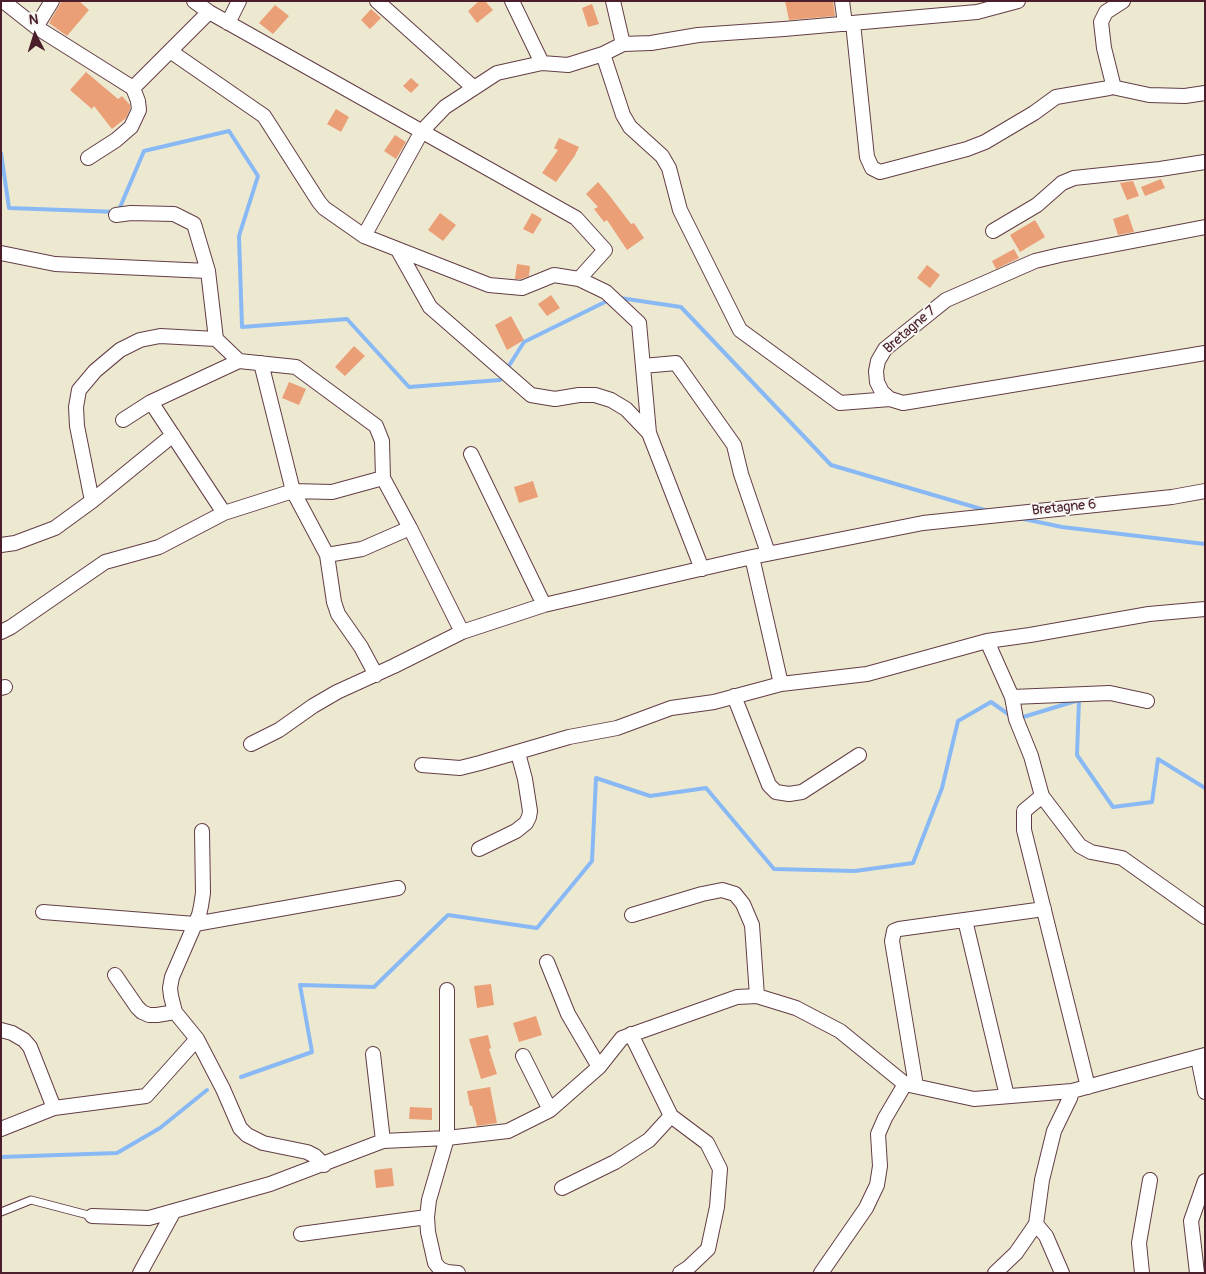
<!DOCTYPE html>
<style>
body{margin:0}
#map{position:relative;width:1206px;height:1274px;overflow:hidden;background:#ede9d1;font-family:Pangolin,sans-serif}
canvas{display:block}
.frame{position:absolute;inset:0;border:2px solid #4a1f2b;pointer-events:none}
.north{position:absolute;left:10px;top:10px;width:50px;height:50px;-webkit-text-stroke:4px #f6f6f2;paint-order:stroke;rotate:355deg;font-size:14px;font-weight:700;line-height:20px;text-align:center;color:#4a1f2b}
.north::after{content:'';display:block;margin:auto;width:18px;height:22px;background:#4a1f2b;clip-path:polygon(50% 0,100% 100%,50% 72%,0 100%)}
</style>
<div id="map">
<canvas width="1206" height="1274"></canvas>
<div class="frame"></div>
<div class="north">N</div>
</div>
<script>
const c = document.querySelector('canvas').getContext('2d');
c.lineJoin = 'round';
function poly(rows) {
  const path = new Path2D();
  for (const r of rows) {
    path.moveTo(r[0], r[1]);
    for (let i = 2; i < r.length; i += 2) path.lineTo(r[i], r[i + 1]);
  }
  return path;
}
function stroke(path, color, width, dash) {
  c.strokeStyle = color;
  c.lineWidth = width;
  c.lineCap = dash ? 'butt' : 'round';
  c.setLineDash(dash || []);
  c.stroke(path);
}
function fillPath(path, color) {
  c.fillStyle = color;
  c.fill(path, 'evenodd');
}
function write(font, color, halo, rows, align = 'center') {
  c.font = font + ' Pangolin,sans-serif';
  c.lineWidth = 4;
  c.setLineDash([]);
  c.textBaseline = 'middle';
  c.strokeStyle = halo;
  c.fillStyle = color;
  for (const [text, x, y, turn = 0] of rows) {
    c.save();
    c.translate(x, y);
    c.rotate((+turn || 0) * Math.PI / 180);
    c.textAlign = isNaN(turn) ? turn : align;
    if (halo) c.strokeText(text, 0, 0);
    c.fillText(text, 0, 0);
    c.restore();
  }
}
const stream = poly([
 [1,153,9,208,118,212,144,151,229,131,258,176,239,236,242,327,347,319,409,387,500,380,524,342,611,299],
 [620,298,681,307,831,465,988,511],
 [1019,518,1062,527,1205,544],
 [1020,718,1079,700,1077,755,1113,807,1152,802,1158,759,1205,788],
 [241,1077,312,1052,300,985,374,987,448,915,537,928,592,861,596,778,650,796,706,788,774,869,855,871,913,863,942,788,958,721,991,702,1011,716],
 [1,1157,117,1153,160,1128,207,1090]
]);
const building = poly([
 [62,1,79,1,89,10,67,36,49,23],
 [479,1,485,1,493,10,477,23,468,11],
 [785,1,833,1,835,16,789,20],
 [592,4,599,24,588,27,582,8],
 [275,5,289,16,273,34,259,23],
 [371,9,381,18,370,29,361,20],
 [86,72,118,99,122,96,130,105,130,109,126,118,112,129,94,106,92,109,70,90],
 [411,78,419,85,411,93,403,86],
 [336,109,349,117,341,132,327,124],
 [395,135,406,142,396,159,384,151],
 [559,138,579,147,574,157,556,182,542,173,558,150,554,148],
 [1161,179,1165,188,1145,196,1141,187],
 [1133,181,1139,196,1127,200,1120,183],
 [598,182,609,195,631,224,634,223,644,238,627,250,607,220,604,222,594,209,598,207,586,194],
 [440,213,456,225,443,241,428,230],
 [532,213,542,219,533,234,523,229],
 [1128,214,1134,232,1118,235,1113,219],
 [1035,220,1045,237,1020,252,1010,235],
 [1014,249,1019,258,996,269,992,261],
 [517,264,530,266,529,276,521,279,515,279],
 [927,265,940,275,930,288,917,278],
 [551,295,560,308,547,316,538,304],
 [511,316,524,340,507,350,495,325],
 [354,346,365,356,345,376,335,367],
 [289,382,306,389,299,405,282,398],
 [533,481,538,497,519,503,514,487],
 [491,984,494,1005,477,1008,474,986],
 [536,1016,542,1035,519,1042,513,1023],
 [488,1035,491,1048,489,1049,497,1074,481,1079,469,1039],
 [490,1087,497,1123,477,1126,472,1106,470,1106,467,1091],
 [410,1107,432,1108,432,1120,409,1119],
 [392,1168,394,1186,376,1188,374,1170]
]);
const service = poly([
 [1,1212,31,1200,92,1216]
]);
const minor = poly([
 [3,1,36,27,133,88,138,101,139,110,131,127,116,140,88,158],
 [194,1,209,12,576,218,605,250,579,279],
 [377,1,474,88],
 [512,1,542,63],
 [613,1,623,44],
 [842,1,845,24],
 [228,23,239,1],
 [853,23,867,157,872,168,880,172,967,149,985,142,1034,113,1056,97,1109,88,1113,84,1104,48,1101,22,1106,12,1123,1],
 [36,27,52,1],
 [170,51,264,116,319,202,324,208,364,236,489,285,522,288,554,275,579,279,606,292,639,323,649,433,702,569],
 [603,54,623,115,630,127,662,156,669,168,680,210,740,330,840,403,890,399],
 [1112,87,1149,95,1185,96,1205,93],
 [133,88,209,12],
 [116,215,131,213,174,214,194,224,208,271,216,339,239,361],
 [1205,227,1060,255,1035,261,946,300,885,349,878,361,876,371,877,382,882,392,890,399,903,403,1205,353],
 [993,231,1037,205,1062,183,1074,178,1160,169,1205,162],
 [364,236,422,131,445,107,497,73,542,63,568,65,603,54,623,44,651,43,698,35,784,29,977,12,1018,1],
 [398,250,430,307,531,395,555,399,579,395,595,395,611,400,626,409,649,433],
 [1,253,55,264,208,271],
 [261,363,293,491,327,555,334,602,338,614,361,647,376,675],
 [643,366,676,363,734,445,741,474,768,553],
 [151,402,224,513],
 [123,420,151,402,239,361,296,367,376,426,382,441,383,478],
 [471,454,544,605],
 [92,501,77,426,76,407,79,390,95,371,120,350,140,340,160,336,216,339],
 [1,545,15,543,55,528,92,501,173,435],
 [327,555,362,549,410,528],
 [752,557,923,523,1172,497,1205,491],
 [1,632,11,627,105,562,159,547,224,513,293,491,332,492,383,478,410,528,462,632,544,605,752,557,781,684],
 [987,641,1012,697,1016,719,1031,756,1042,796,1080,846,1091,852,1122,858,1205,917],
 [1,688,5,687],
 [734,696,769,785,776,792,789,794,802,792,859,755],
 [1012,697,1110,693,1147,701],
 [251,744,279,730,313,706,337,692,394,666,462,632],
 [422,765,460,768,480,763,569,737,617,728,671,708,714,702,781,684,867,674,987,641,1030,635,1149,614,1205,609],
 [1042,796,1024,811,1024,830,1088,1087],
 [202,831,203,893,201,906,199,915,172,977,170,988,171,996,175,1012,197,1039,223,1089,240,1128,247,1135,263,1143,307,1152,315,1156,324,1165],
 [479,849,516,831,526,823,529,817,530,811,525,779,518,753],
 [43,912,195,924,398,888],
 [632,915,702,894,722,890,735,894,743,904,752,925,757,996],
 [965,920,1007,1096],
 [547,962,568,1014,599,1067],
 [115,975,137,1007,142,1012,149,1015,157,1015,175,1012],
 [447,990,447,1138,429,1200,427,1217,428,1232,435,1263,440,1269,447,1272,458,1273],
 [1,1030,12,1033,24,1040,30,1047,54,1108],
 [631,1034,671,1116,707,1143,720,1169,717,1207,708,1249,688,1268,680,1273],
 [373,1054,383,1141],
 [523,1056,550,1110],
 [1198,1058,1205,1092],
 [916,1086,892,941,894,931,899,929,1044,909],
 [1,1129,54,1108,146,1096,197,1039],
 [562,1188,615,1162,649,1140,671,1116],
 [92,1216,149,1218,270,1184,383,1141,447,1138,508,1131,550,1110,599,1067,622,1038,737,997,757,996,796,1008,840,1031,905,1084,974,1099,1072,1091,1205,1055],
 [1036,1224,1046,1236,1062,1273],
 [301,1234,427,1217],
 [140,1273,174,1211],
 [821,1273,866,1208,877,1185,880,1166,878,1134,885,1118,905,1084],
 [995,1273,1016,1253,1036,1224,1042,1180,1054,1131,1070,1098,1072,1091],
 [1142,1273,1139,1243,1150,1180],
 [1197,1273,1191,1221,1205,1181]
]);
const streetNames = [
 ["Bretagne 7",910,330,-41],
 ["Bretagne 6",1064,508,-6]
];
stroke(stream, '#89b9f5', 4);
fillPath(building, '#eb9f76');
stroke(service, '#623d44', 9);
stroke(minor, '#623d44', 16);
stroke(service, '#fff', 7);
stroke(minor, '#fff', 14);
write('14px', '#4a1f2b', '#f6f6f2', streetNames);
</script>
